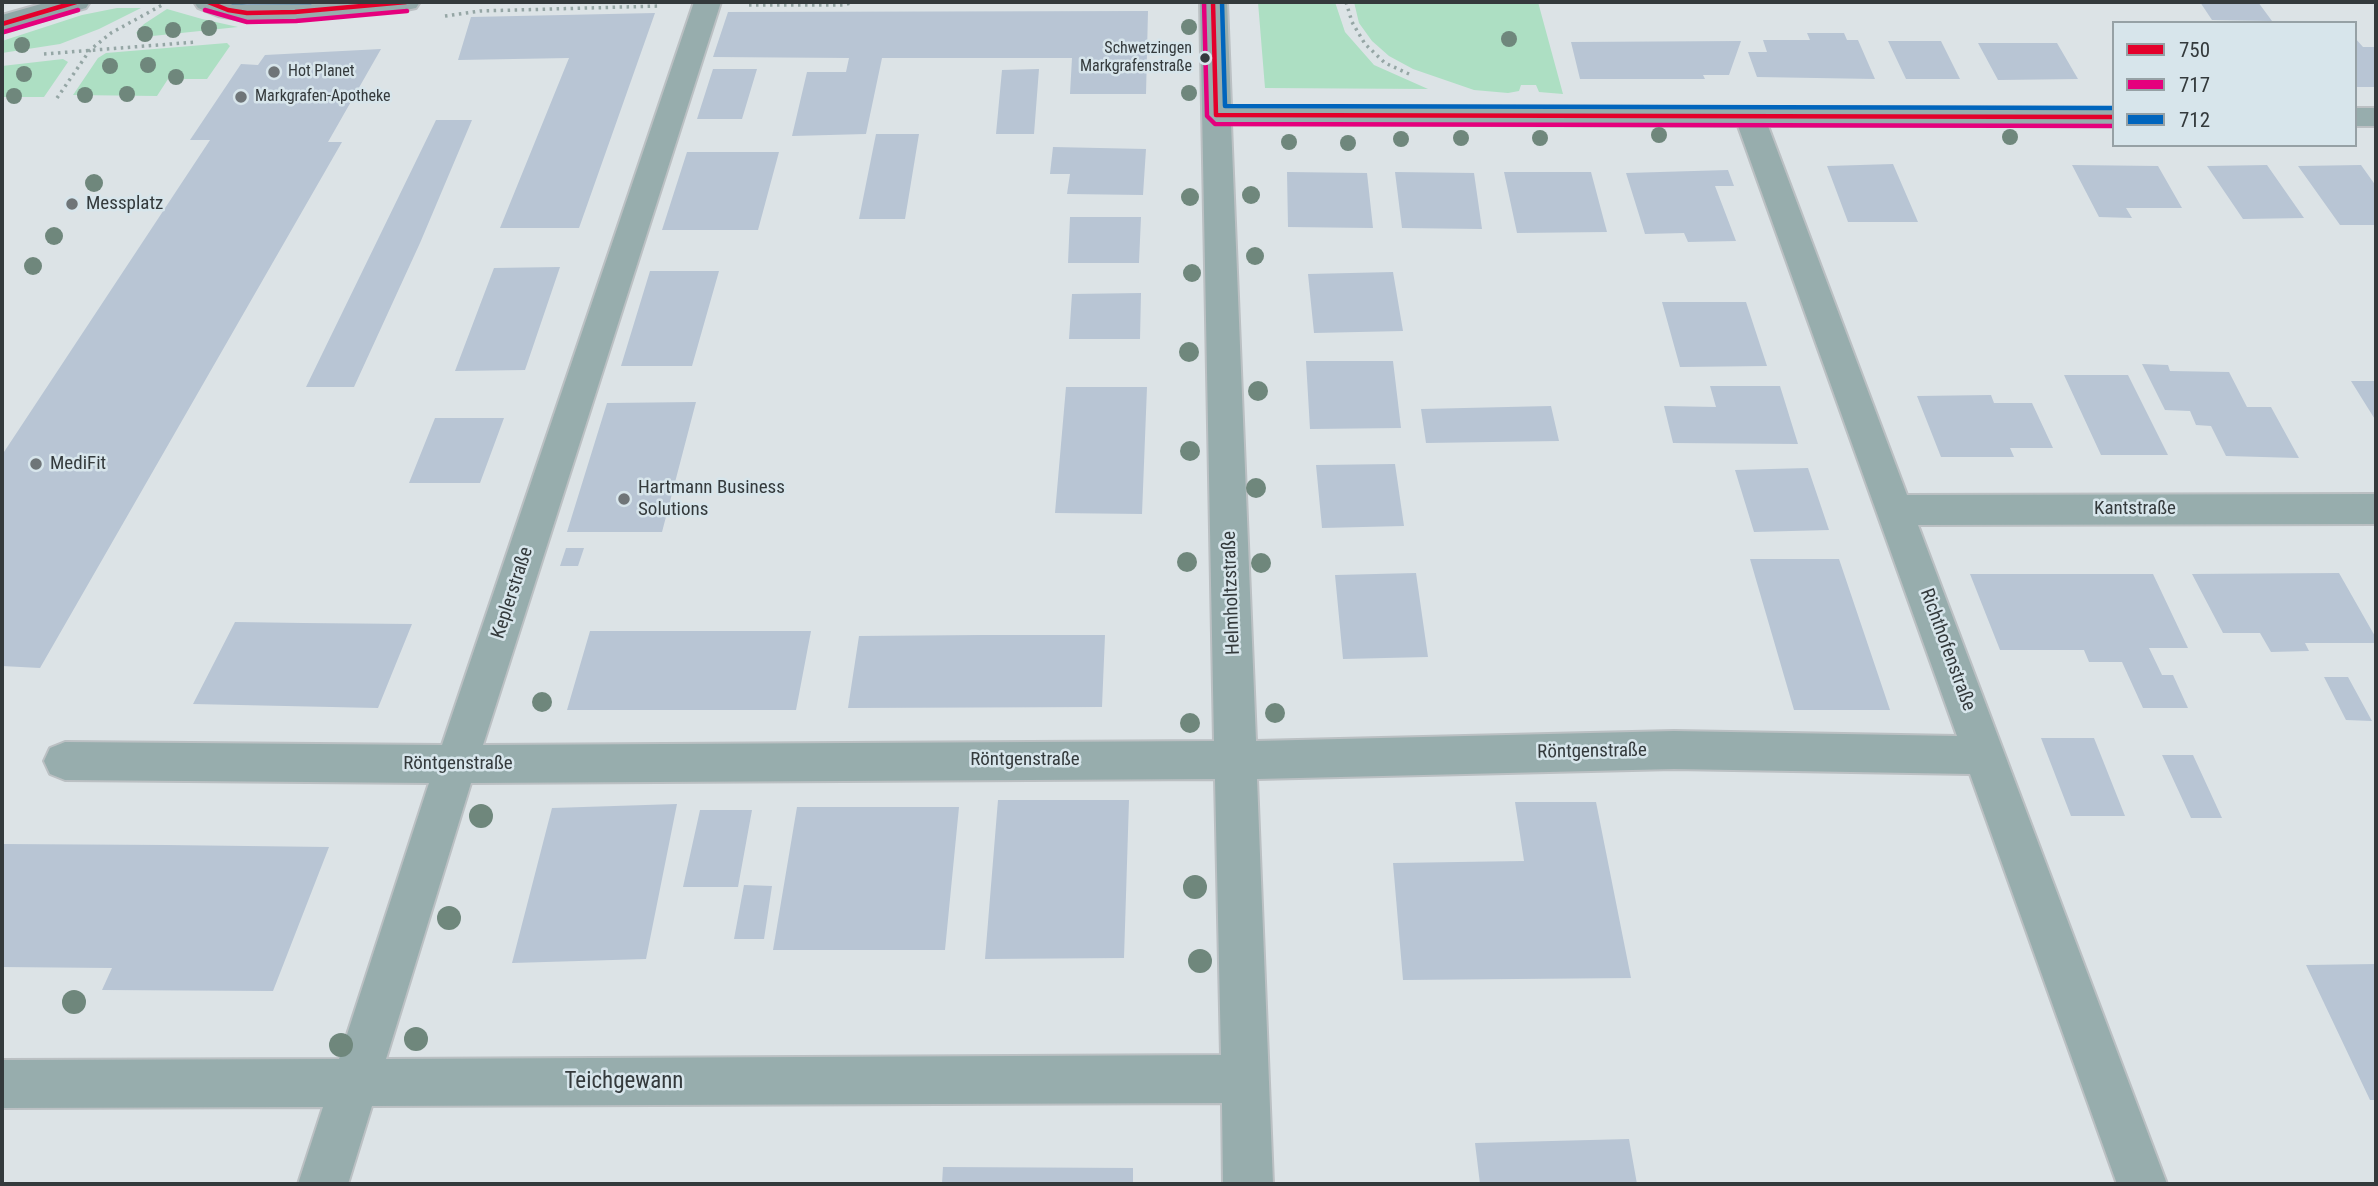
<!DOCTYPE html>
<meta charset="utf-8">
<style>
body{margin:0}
#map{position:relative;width:2378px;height:1186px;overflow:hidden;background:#dce3e6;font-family:"Roboto Condensed",sans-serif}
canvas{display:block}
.frame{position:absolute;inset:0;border:4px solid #343a3c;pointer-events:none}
.legend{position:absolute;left:2112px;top:21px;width:245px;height:126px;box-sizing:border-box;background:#d7e5eb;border:2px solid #96a1a5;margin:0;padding:9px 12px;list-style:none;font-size:21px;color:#343a3c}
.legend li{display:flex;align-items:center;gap:14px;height:35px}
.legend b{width:35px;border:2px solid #96a1a5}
</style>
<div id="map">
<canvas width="2378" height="1186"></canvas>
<div class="frame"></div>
<ul class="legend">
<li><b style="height:9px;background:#e4002b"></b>750</li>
<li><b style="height:9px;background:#e5007d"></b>717</li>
<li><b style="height:9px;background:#0065bd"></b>712</li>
</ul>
</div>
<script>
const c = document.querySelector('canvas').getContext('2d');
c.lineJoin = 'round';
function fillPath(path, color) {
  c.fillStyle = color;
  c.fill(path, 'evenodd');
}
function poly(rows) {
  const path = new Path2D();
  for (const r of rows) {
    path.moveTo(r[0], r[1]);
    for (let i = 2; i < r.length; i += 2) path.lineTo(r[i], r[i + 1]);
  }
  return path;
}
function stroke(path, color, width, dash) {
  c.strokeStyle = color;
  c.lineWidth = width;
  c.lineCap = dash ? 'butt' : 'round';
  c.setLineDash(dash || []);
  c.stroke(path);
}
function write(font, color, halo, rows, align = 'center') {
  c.font = font + ' "Roboto Condensed",sans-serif';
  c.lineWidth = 5;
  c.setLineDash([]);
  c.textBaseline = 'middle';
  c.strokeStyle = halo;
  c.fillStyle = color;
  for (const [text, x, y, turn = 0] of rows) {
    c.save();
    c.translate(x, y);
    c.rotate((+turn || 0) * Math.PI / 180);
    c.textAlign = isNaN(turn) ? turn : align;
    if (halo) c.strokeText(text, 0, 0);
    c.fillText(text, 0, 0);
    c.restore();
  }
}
const green = poly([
 [1258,2,1335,2,1345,32,1374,65,1428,89,1265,88],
 [1354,2,1538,2,1563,94,1539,92,1536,85,1521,85,1519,91,1508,93,1474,90,1413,69,1389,56,1372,41,1359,23],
 [117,8,141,8,99,29,60,44,2,53,2,41,82,15],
 [167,9,202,19,238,27,143,37,136,33,144,24],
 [227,43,230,46,207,79,168,79,157,96,73,95,98,58,106,53],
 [63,59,68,62,44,97,2,97,2,66]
]);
const building = poly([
 [2200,2,2258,2,2272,21,2212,20],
 [1148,11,1146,94,1070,94,1072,58,882,58,866,134,792,136,807,72,846,72,849,58,713,57,728,12],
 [655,13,579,228,500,228,569,58,458,60,471,17],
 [1807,33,1844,33,1847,40,1858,40,1875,79,1757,77,1748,52,1767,52,1763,40,1810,40],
 [2355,38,2363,47,2376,47,2376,87,2355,87],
 [1741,41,1729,75,1703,75,1705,79,1580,79,1571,42],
 [1888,41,1941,41,1960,79,1906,79],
 [1978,43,2057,43,2078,79,1998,80],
 [381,49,328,142,342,142,40,668,2,666,2,455,210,140,190,140,241,64,258,65,265,55],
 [713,69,757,69,742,119,697,119],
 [1039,69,1034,134,996,134,1002,70],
 [436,120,472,120,420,243,354,387,306,387],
 [876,134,919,134,905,219,859,219],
 [1053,147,1146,149,1143,195,1067,194,1070,174,1050,174],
 [687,152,779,152,758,230,662,230],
 [1893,164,1918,222,1848,222,1827,166],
 [2072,165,2158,166,2182,208,2126,208,2132,218,2099,217],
 [2267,165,2304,218,2243,219,2207,166],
 [2361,165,2376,186,2376,218,2374,218,2376,225,2340,225,2298,166],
 [1728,170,1734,186,1715,186,1736,241,1688,242,1684,233,1645,234,1626,173],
 [1287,172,1367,173,1373,228,1288,227],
 [1395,172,1474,173,1482,229,1402,228],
 [1504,172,1591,172,1607,232,1517,233],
 [1070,217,1141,217,1139,263,1068,263],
 [560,267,525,370,455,371,494,268],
 [650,271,719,271,692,366,621,366],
 [1393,272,1403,331,1314,333,1308,274],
 [1141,293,1140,339,1069,339,1072,294],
 [1662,302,1746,302,1767,366,1680,367],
 [1306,361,1393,361,1401,428,1310,429],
 [2142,364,2168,365,2170,371,2229,372,2247,407,2271,407,2299,458,2226,456,2211,426,2196,425,2190,411,2165,410],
 [2064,375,2128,375,2168,455,2101,455],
 [2351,381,2376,381,2376,421],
 [1710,386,1780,386,1798,444,1673,443,1664,406,1716,407],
 [1066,387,1147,387,1142,514,1055,513],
 [1991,395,1994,403,2032,403,2053,448,2010,448,2014,457,1941,457,1917,396],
 [696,402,662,532,567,532,607,403],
 [1551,406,1559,441,1426,443,1421,409],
 [435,418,504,418,480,483,409,483],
 [1395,464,1404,526,1322,528,1316,465],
 [1808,468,1829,530,1754,532,1735,470],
 [566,548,584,548,578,566,560,566],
 [1750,559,1839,559,1890,710,1794,710],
 [1416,573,1428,657,1343,659,1335,575],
 [2339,573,2376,638,2376,643,2305,643,2309,651,2271,652,2260,633,2223,633,2192,574],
 [1970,574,2153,574,2188,648,2149,648,2162,675,2173,675,2188,708,2143,708,2122,662,2089,662,2084,650,2000,650],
 [235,622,303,623,412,624,378,708,193,704],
 [590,631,811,631,796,710,567,710],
 [982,635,1105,635,1102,707,848,708,859,636],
 [2324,677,2348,677,2372,721,2346,720],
 [2041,738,2094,738,2125,816,2071,816],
 [2162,755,2193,755,2222,818,2191,818],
 [998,800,1129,800,1124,958,985,959],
 [1515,802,1596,802,1631,978,1403,980,1393,863,1524,861],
 [677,804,646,959,512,963,552,808],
 [797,807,959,807,945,950,773,950],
 [700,810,752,810,738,887,683,887],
 [2,844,166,845,329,847,273,991,102,990,112,968,2,967],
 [744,885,772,886,764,939,734,939],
 [2376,964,2376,1100,2370,1100,2306,965],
 [1629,1139,1637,1184,1480,1184,1475,1143],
 [943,1167,1133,1168,1133,1184,942,1184]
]);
const path = poly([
 [1346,2,1352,22,1365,44,1385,63,1409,74],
 [749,5,844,5,853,2],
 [445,16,480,11,660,6],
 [44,54,196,42],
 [57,98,90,50,111,33,164,4]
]);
const minor = poly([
 [194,2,232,2,247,5,420,2,416,8,406,10,295,20,247,21,218,16,198,8,194,2],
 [694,2,721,2,483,745,1214,741,1200,2,1227,2,1231,106,2114,108,2114,126,1768,126,1907,495,2376,494,2376,524,1918,525,2167,1184,2117,1184,1970,774,1674,769,1257,779,1273,1184,1223,1184,1222,1103,372,1106,348,1184,298,1184,323,1107,2,1108,2,1060,339,1059,429,783,65,780,50,774,44,761,50,748,65,742,442,745,694,2],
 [1231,124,1738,126,1957,736,1674,731,1256,741,1231,124],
 [1215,779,1221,1055,386,1059,471,783,1215,779],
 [2355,108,2376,108,2376,126,2355,126,2355,108]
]);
const major = poly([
 [48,2,90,2,86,8,2,32,2,15,48,2]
]);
const bus1 = poly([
 [208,2,228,10,247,13,295,12,406,2],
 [1213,2,1216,115],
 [2,24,76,2],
 [1216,115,2114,117]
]);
const bus2 = poly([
 [1204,2,1207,116,1215,124,2114,126],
 [205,10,247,22,296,21,407,11],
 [4,32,78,10]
]);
const bus3 = poly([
 [232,2,311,2],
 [1222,2,1225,106,2114,108]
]);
const trees = [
 [1189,27,8],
 [209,28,8],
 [173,30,8],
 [145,34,8],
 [1509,39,8],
 [22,45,8],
 [148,65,8],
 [110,66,8],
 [24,74,8],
 [176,77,8],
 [1189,93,8],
 [127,94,8],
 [85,95,8],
 [14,96,8],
 [1659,135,8],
 [2010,137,8],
 [1461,138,8],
 [1540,138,8],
 [1401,139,8],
 [1289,142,8],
 [1348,143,8],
 [94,183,9],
 [1251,195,9],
 [1190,197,9],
 [54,236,9],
 [1255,256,9],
 [33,266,9],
 [1192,273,9],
 [1189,352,10],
 [1258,391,10],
 [1190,451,10],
 [1256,488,10],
 [1187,562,10],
 [1261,563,10],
 [542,702,10],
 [1275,713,10],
 [1190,723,10],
 [481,816,12],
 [1195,887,12],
 [449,918,12],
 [1200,961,12],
 [74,1002,12],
 [416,1039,12],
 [341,1045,12]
];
const markers = [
 [1205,58,6,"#343a3c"],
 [274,72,7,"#6f7578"],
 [241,97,7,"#6f7578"],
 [72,204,7,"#6f7578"],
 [36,464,7,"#6f7578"],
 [624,499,7,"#6f7578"]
];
const farBusnames = [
 ["Schwetzingen",1192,49],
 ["Markgrafenstraße",1192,67]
];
const farPoinames = [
 ["Hot Planet",288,72],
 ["Markgrafen-Apotheke",255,97]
];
const poiNames = [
 ["Messplatz",86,204],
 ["MediFit",50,464],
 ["Hartmann Business",638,488],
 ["Solutions",638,510]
];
const streetNames = [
 ["Kantstraße",2135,509],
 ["Keplerstraße",513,593,-72],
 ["Helmholtzstraße",1232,593,-92],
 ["Richthofenstraße",1947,650,70],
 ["Röntgenstraße",1592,752,-1],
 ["Röntgenstraße",1025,760],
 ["Röntgenstraße",458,764]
];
const nearStreetnames = [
 ["Teichgewann",624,1082]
];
fillPath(green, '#addfc3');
fillPath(building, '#b8c5d4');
stroke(minor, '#bbc0c3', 4);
stroke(major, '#bbc0c3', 4);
stroke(path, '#95a6a5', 3.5, [2.5, 4.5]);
fillPath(minor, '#97adad');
fillPath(major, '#90a7a6');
stroke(bus1, '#e4002b', 4.5);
stroke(bus2, '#e5007d', 4.5);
stroke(bus3, '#0065bd', 4.5);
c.fillStyle = '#6f877c';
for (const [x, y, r] of trees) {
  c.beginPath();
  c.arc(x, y, r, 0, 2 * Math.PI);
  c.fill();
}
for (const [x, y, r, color] of markers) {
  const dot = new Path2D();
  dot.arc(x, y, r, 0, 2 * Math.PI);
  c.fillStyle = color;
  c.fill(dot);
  stroke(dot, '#d7e5eb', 2.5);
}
write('16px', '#343a3c', '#d7e5eb', farBusnames, 'right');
write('16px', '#343a3c', '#d7e5eb', farPoinames, 'left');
write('19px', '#343a3c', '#d7e5eb', poiNames, 'left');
write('19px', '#343a3c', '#d7e5eb', streetNames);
write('23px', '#343a3c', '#d7e5eb', nearStreetnames);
</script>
